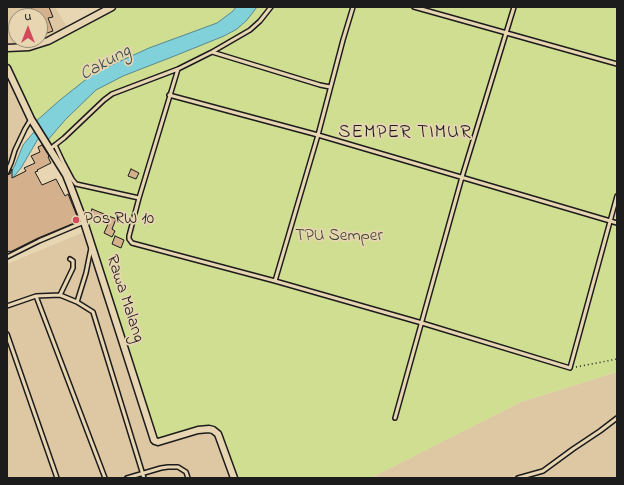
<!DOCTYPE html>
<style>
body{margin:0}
#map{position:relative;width:624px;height:485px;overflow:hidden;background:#e8d6b3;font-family:"Indie Flower",sans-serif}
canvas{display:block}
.frame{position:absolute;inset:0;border:8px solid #1c1c1c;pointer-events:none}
.north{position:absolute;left:8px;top:8px;width:40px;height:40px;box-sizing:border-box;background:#e8d6b3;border:1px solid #968c77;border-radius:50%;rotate:0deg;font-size:11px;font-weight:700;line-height:16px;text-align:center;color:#1c1c1c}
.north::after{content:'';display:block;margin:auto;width:14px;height:18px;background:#d1495b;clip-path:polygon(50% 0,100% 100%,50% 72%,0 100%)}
</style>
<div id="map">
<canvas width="624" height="485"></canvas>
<div class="frame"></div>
<div class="north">U</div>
</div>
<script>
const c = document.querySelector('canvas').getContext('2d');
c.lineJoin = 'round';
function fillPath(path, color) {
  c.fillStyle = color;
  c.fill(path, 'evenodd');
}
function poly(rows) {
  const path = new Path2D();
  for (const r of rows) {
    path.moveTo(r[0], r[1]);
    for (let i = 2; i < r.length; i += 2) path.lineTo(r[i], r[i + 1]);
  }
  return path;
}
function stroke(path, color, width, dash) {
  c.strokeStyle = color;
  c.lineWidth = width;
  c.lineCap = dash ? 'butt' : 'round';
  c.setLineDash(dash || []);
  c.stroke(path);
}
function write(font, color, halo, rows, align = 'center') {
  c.font = font + ' "Indie Flower",sans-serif';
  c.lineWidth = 3.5;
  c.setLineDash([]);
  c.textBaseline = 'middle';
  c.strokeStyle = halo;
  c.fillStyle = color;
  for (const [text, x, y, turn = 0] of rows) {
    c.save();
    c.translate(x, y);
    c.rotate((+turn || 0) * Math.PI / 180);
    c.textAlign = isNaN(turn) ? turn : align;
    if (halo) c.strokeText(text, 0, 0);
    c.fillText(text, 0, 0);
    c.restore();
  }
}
const built = poly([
 [7,7,55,7,69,30,48,41,7,48],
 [16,16,40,16,40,40,16,40],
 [7,68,31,119,7,169],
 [87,231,198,430,213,430,233,478,7,478,7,264],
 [617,372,617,478,371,478,521,402]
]);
const green = poly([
 [112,7,617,7,617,372,521,402,371,478,233,478,213,430,155,441,66,175,39,132,7,68,7,48,29,47]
]);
const water = poly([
 [236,7,257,7,247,20,237,29,224,36,177,55,123,76,96,90,66,119,46,142,34,123,60,100,94,73,149,48,217,23,233,11,236,7],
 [37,131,42,138,38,139,21,168,7,185,7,180,15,165,23,145,33,133,37,131]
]);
const building = poly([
 [31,7,49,7,53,17,48,18,53,31,41,35,40,31,40,16,35,16,31,7],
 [42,145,49,156,48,157,51,163,37,170,38,171,35,172,42,185,56,179,65,196,68,194,79,221,38,238,10,252,10,251,7,252,7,175,10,174,12,169,12,178,26,171,24,168,35,163,31,156,40,152,38,147,42,145],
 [131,169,139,173,136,179,128,176,131,169],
 [92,209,116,219,112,229,115,231,112,237,104,233,108,224,101,221,102,220,90,214,92,209],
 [115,236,124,240,121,248,112,244,115,236]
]);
const path = poly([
 [576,367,617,359]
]);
const lane = poly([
 [414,7,617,64],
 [212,52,320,85,330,87],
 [178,69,139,198,129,236,129,239,132,243,275,281,422,323,570,368,617,196],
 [169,95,318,135,617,223],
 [55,145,63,162,72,179,76,184,139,198],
 [50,149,64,138,104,100,112,94,178,69,212,52,250,30,260,21,271,7],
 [7,172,11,163,15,150,25,129,31,119],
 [7,257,39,241,84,222],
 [275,281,318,135,343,40,353,7],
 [60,295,73,268,73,261,70,259],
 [36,296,105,478],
 [77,302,86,273,91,248],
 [7,306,36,296,60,295,77,302,93,312,144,478],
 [7,334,57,478],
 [395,418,462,177,514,7],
 [127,478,161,468,168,467,178,467,186,472,188,478],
 [518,478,543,471,573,449,600,431,617,418]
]);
const street = poly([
 [7,48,29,47,48,41,112,7],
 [7,68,31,119,66,175,70,185,84,222,154,440,155,441,158,442,198,430,209,429,213,430,218,434,234,478]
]);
const markers = [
 [76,220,4,"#d1495b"]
];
const poiNames = [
 ["Pos RW 10",84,220]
];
const parkNames = [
 ["TPU Semper",339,237]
];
const streetNames = [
 ["Rawa Malang",124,299,72]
];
const waterNames = [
 ["Cakung",106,64,-29]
];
const quarterNames = [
 ["SEMPER TIMUR",405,134]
];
fillPath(built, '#dec8a4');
fillPath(green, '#d0de91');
fillPath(water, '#80d1da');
stroke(water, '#58898e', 1);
fillPath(building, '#d4b08c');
stroke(building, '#1c1c1c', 1);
stroke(lane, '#1c1c1c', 6);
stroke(street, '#1c1c1c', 9);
stroke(path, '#1c1c1c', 1.5, [1, 3]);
stroke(lane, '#e8d6b3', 3);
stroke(street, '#e8d6b3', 6);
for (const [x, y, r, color] of markers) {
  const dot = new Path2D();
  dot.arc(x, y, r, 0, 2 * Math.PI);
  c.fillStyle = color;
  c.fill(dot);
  stroke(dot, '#e8d6b3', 1.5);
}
write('17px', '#1c1c1c', '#e8d6b3', poiNames, 'left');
write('17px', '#404333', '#e8d6b3', parkNames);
write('17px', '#1c1c1c', '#e8d6b3', streetNames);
write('italic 18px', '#35494c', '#e8d6b3', waterNames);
c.letterSpacing = '1px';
write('19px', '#1c1c1c', '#e8d6b3', quarterNames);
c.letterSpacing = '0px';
</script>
